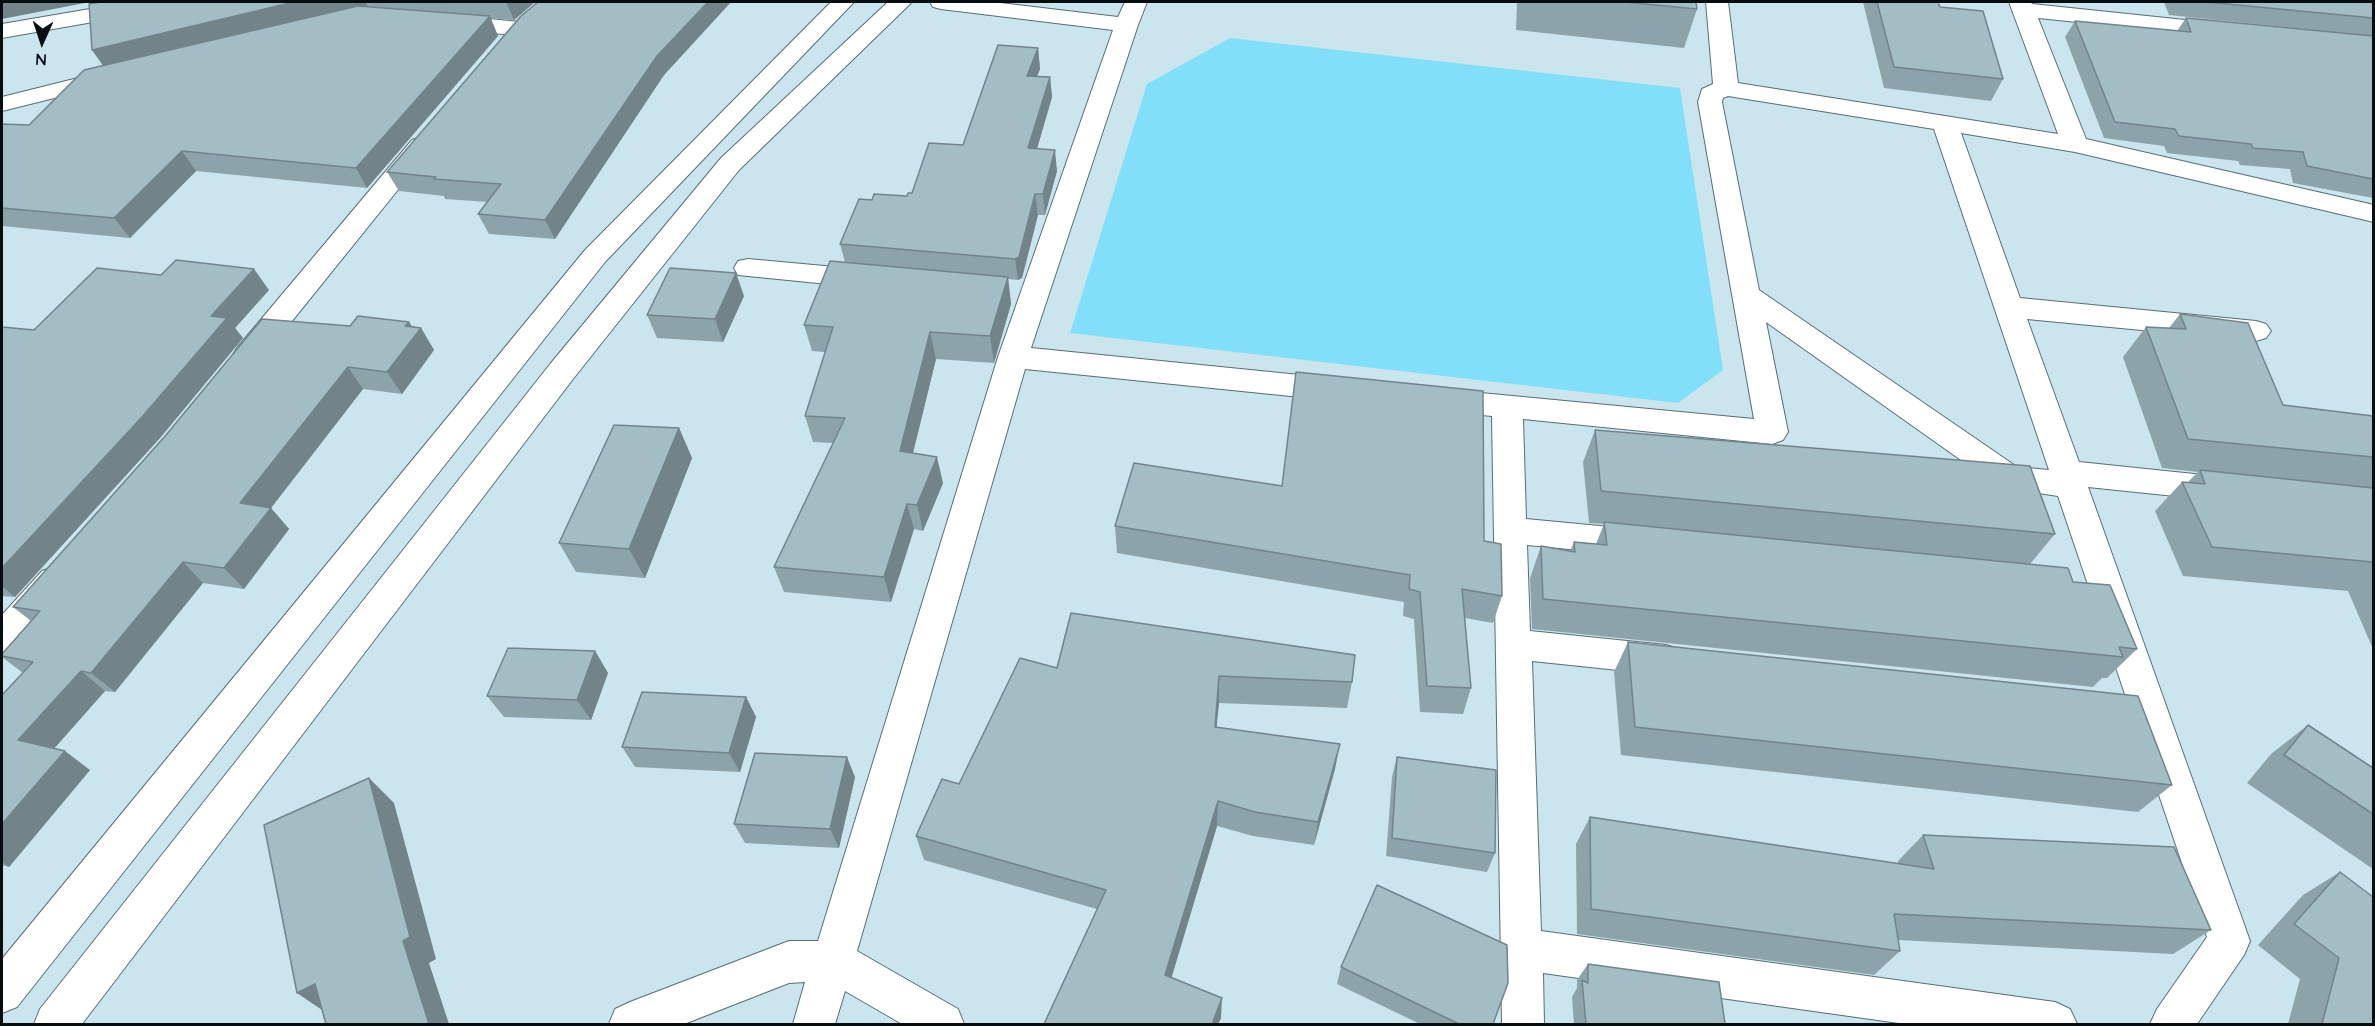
<!DOCTYPE html>
<style>
body{margin:0}
#map{position:relative;width:2375px;height:1026px;overflow:hidden;background:#cbe5ee;font-family:Quicksand,sans-serif}
canvas{display:block}
.frame{position:absolute;inset:0;border:3px solid #050d10;pointer-events:none}
.north{position:absolute;left:12px;top:12px;width:60px;height:60px;-webkit-text-stroke:4px #cbe5ee;paint-order:stroke;rotate:183deg;font-size:16px;font-weight:700;line-height:24px;text-align:center;color:#050d10}
.north::after{content:'';display:block;margin:auto;width:21px;height:27px;background:#050d10;clip-path:polygon(50% 0,100% 100%,50% 72%,0 100%)}
</style>
<div id="map">
<canvas width="2375" height="1026"></canvas>
<div class="frame"></div>
<div class="north">N</div>
</div>
<script>
const c = document.querySelector('canvas').getContext('2d');
c.lineJoin = 'round';
function fillPath(path, color) {
  c.fillStyle = color;
  c.fill(path, 'evenodd');
}
function poly(rows) {
  const path = new Path2D();
  for (const r of rows) {
    path.moveTo(r[0], r[1]);
    for (let i = 2; i < r.length; i += 2) path.lineTo(r[i], r[i + 1]);
  }
  return path;
}
function stroke(path, color, width, dash) {
  c.strokeStyle = color;
  c.lineWidth = width;
  c.lineCap = dash ? 'butt' : 'round';
  c.setLineDash(dash || []);
  c.stroke(path);
}
const green = poly([
 [1230,38,1680,88,1723,370,1678,403,1070,333,1147,84]
]);
const minor = poly([
 [131,2,178,2,175,7,167,9,2,38,2,24,131,2],
 [831,2,854,2,605,262,17,1007,2,1013,2,959,585,250,831,2],
 [888,2,912,2,739,170,573,379,82,1024,34,1024,40,1009,551,363,721,158,888,2],
 [930,2,992,2,1118,17,1125,2,1147,2,1138,25,1031,348,1340,379,1351,382,1355,390,1351,398,1340,401,1025,369,857,951,958,1009,964,1024,902,1024,845,991,835,1024,793,1024,805,982,789,983,684,1024,609,1024,615,1009,630,1002,789,941,818,941,998,357,1113,30,941,9,933,7,930,2],
 [1706,2,1728,2,1738,83,2058,134,2009,2,2031,2,2032,4,2233,25,2237,30,2233,35,2225,37,2038,18,2086,139,2374,205,2374,222,2075,152,1961,133,2020,298,2256,321,2266,324,2271,331,2266,338,2256,341,2027,319,2079,462,2223,477,2234,480,2239,489,2234,498,2223,501,2088,487,2250,941,2244,955,2197,1024,2150,1024,2157,1009,2207,937,2058,496,1999,487,1766,322,1788,432,1783,440,1772,444,1523,419,1526,519,1642,530,1654,534,1659,543,1654,552,1642,556,1527,545,1530,631,1666,645,1679,649,1684,660,1679,671,1666,675,1532,661,1541,931,2055,1002,2070,1009,2077,1024,1906,1024,1543,973,1544,1024,1502,1024,1492,416,1439,411,1428,408,1424,400,1428,392,1439,389,1754,419,1698,102,1702,89,1713,84,1706,2],
 [1728,96,1934,129,2049,470,2017,467,1759,290,1722,102,1723,98,1728,96],
 [448,15,520,22,528,24,532,29,528,34,520,36,440,27,436,22,440,17,448,15],
 [110,70,119,72,122,77,119,82,2,111,2,97,110,70],
 [421,137,430,140,434,145,430,150,259,362,248,365,237,362,233,355,237,348,412,140,421,137],
 [748,259,868,270,878,272,882,279,878,286,868,288,738,275,734,268,738,261,748,259],
 [54,567,66,571,71,581,66,591,15,650,2,654,2,615,42,571,54,567]
]);
const wall = poly([
 [99,2,535,2,514,20,490,18,498,36,367,188,196,171,130,238,2,226,2,124,29,125,103,66,92,50],
 [538,2,731,2,664,75,555,239,489,234,478,214,488,202,445,199,444,196,399,191,387,172],
 [1517,2,1696,2,1697,9,1684,48,1516,30],
 [1863,2,1938,2,1940,7,2003,79,1991,101,1884,88],
 [2164,2,2373,2,2373,36,2169,15],
 [2186,18,2373,36,2373,198,2293,183,2290,169,2240,165,2238,161,2167,153,2164,146,2104,138,2065,37,2075,21,2177,31],
 [1038,48,1040,69,1037,76,1050,77,1052,97,1037,149,1057,171,1045,215,1038,215,1022,278,1018,280,1008,279,1011,304,994,363,936,359,913,453,943,483,923,531,914,529,891,602,784,592,774,567,833,443,813,442,805,416,825,352,812,351,804,325,845,262,840,244,872,200,907,196,912,193,963,145],
 [269,290,235,328,243,338,160,438,15,597,2,596,2,327,34,330],
 [744,296,723,342,657,338,647,315],
 [2180,314,2283,405,2373,416,2373,649,2348,591,2183,576,2155,511,2182,482,2188,482,2198,472,2162,468,2123,357,2146,327,2169,328],
 [409,322,412,326,421,328,434,350,402,394,363,389,271,508,289,529,244,589,203,583,115,692,105,691,54,748,90,770,9,867,2,865,2,695,23,673,2,657,2,654,31,621,13,607,350,326],
 [679,428,692,458,645,578,576,572,559,543],
 [1595,430,2055,534,2030,564,2073,582,2137,649,2107,678,2102,678,2093,687,1532,629,1530,578,1541,546,1570,551,1574,542,1596,544,1604,524,1589,523,1583,462],
 [1115,526,1484,541,1502,596,1493,623,1465,618,1471,688,1463,714,1420,712,1414,619,1403,616,1404,602,1117,553],
 [1628,642,2172,785,2138,812,1621,755,1614,672],
 [595,651,608,673,591,720,504,717,487,696],
 [1057,668,1352,682,1347,708,1219,703,1216,728,1335,769,1314,845,1253,836,1217,826,1171,978,1221,1018,1218,1024,1044,1024,1097,909,924,860,916,836,959,784],
 [746,697,756,717,740,772,635,767,622,747],
 [2308,725,2373,768,2373,869,2247,783,2271,754],
 [1397,757,1495,853,1487,872,1386,856,1392,777],
 [855,777,839,848,745,843,734,824],
 [1590,817,1898,864,1898,861,1923,835,2211,930,2173,954,1898,940,1900,951,1874,975,1577,934,1576,844],
 [2340,872,2373,1024,2288,1024,2300,979,2258,945,2303,895],
 [1588,964,1725,1024,1574,1024,1572,997,1577,988,1577,980],
 [1341,967,1493,1024,1420,1024,1337,984]
]);
const shadedWall = poly([
 [2,2,90,2,2,19],
 [294,2,365,2,368,7,106,69,92,50],
 [506,2,535,2,514,20],
 [708,2,731,2,664,75,555,239,545,220,657,56],
 [490,16,498,36,367,188,356,168],
 [1038,48,1040,69,1029,96,1027,76],
 [1050,77,1052,97,1031,169,1028,148],
 [1055,150,1057,171,1045,215,1043,194],
 [182,151,196,171,130,238,114,218],
 [1035,194,1038,215,1022,278,1018,280,1015,259],
 [254,269,269,290,235,328,243,338,160,438,15,597,2,586,2,568,211,316],
 [736,273,744,296,723,342,715,319],
 [1008,277,1011,304,994,363,990,336],
 [409,322,416,334,421,328,434,350,402,394,387,372,405,326],
 [930,332,936,359,907,477,900,451],
 [348,367,363,389,271,508,289,529,244,589,224,568,240,503],
 [679,428,692,458,645,578,629,549],
 [937,457,943,483,923,531,917,505],
 [907,504,914,529,891,602,884,577],
 [183,562,203,583,115,692,91,673],
 [595,651,608,673,591,720,577,700],
 [81,671,105,691,45,759,18,740],
 [1219,676,1219,703,1214,753,1215,727],
 [746,697,756,717,740,772,729,753],
 [1340,744,1335,769,1314,845,1318,822],
 [65,751,90,770,9,867,2,862,2,824],
 [847,757,855,777,839,848,830,829],
 [369,778,394,803,436,959,429,963,449,1024,429,1024,403,941],
 [1218,801,1217,826,1166,996,1165,975],
 [315,984,328,1014,297,993],
 [1222,998,1221,1018,1218,1024,1212,1024]
]);
const building = poly([
 [101,2,294,2,92,50,89,4,101,2],
 [538,2,708,2,657,56,545,220,478,214,501,184,434,179,436,177,387,172,521,16,538,2],
 [1625,2,1696,2,1697,9,1625,2],
 [1877,2,1938,2,1940,7,1983,11,2003,79,1894,67,1877,2],
 [2206,2,2373,2,2373,18,2206,2],
 [358,6,490,16,356,168,182,151,114,218,2,208,2,124,29,125,84,70,358,6],
 [2186,18,2373,36,2373,179,2307,166,2303,152,2253,148,2251,144,2179,136,2175,129,2115,122,2075,21,2191,32,2186,18],
 [998,45,1038,48,1027,76,1050,77,1028,148,1055,150,1043,194,1035,194,1019,257,1015,259,840,244,859,199,872,200,874,194,907,196,908,193,912,193,929,143,963,145,998,45],
 [176,260,254,269,211,316,227,318,142,417,2,568,2,327,34,330,97,268,161,275,176,260],
 [830,261,1008,277,990,336,930,332,900,451,937,457,917,505,907,504,884,577,774,567,845,418,805,416,833,327,804,325,830,261],
 [670,268,736,273,715,319,647,315,670,268],
 [2180,314,2248,323,2283,405,2373,416,2373,457,2188,439,2146,327,2186,329,2180,314],
 [358,316,409,322,405,326,421,328,387,372,348,367,240,503,271,508,224,568,183,562,91,673,81,671,18,740,65,751,2,824,2,695,33,662,2,656,2,654,40,611,13,607,166,435,262,319,350,326,358,316],
 [1296,372,1483,391,1484,541,1501,544,1502,596,1462,589,1471,688,1427,686,1420,592,1409,589,1410,575,1115,526,1134,463,1282,486,1296,372],
 [614,425,679,428,629,549,559,543,614,425],
 [1595,430,2030,466,2055,534,1601,491,1595,430],
 [2200,470,2373,488,2373,562,2212,547,2182,482,2205,484,2200,470],
 [1604,522,2068,568,2073,582,2110,585,2137,649,2119,647,2123,657,1543,599,1541,546,1575,552,1574,542,1607,545,1604,522],
 [1071,613,1355,655,1352,682,1219,676,1215,727,1340,744,1318,822,1255,812,1218,801,1165,975,1222,998,1212,1024,1044,1024,1106,890,916,836,942,779,959,784,1020,658,1057,668,1071,613],
 [1628,642,2138,696,2172,785,1635,727,1628,642],
 [508,648,595,651,577,700,487,696,508,648],
 [642,692,746,697,729,753,622,747,642,692],
 [2308,725,2373,768,2373,814,2284,755,2308,725],
 [755,753,847,757,830,829,734,824,755,753],
 [1397,757,1496,770,1495,853,1392,838,1397,757],
 [369,778,410,937,403,941,429,1024,326,1024,315,984,297,993,264,825,369,778],
 [1590,817,1934,869,1923,835,2174,847,2211,930,1894,914,1900,951,1591,909,1590,817],
 [2340,872,2373,897,2373,1024,2322,1024,2339,958,2294,924,2340,872],
 [1377,885,1507,945,1508,983,1493,1024,1459,1024,1341,967,1377,885],
 [1588,964,1719,982,1725,1024,1586,1024,1582,980,1588,983,1588,964]
]);
fillPath(green, '#82dffa');
stroke(minor, '#566e75', 2);
fillPath(minor, '#fff');
fillPath(wall, '#8ca3a9');
fillPath(shadedWall, '#72848a');
fillPath(building, '#a3bdc5');
stroke(building, '#72848a', 1.5);
</script>
